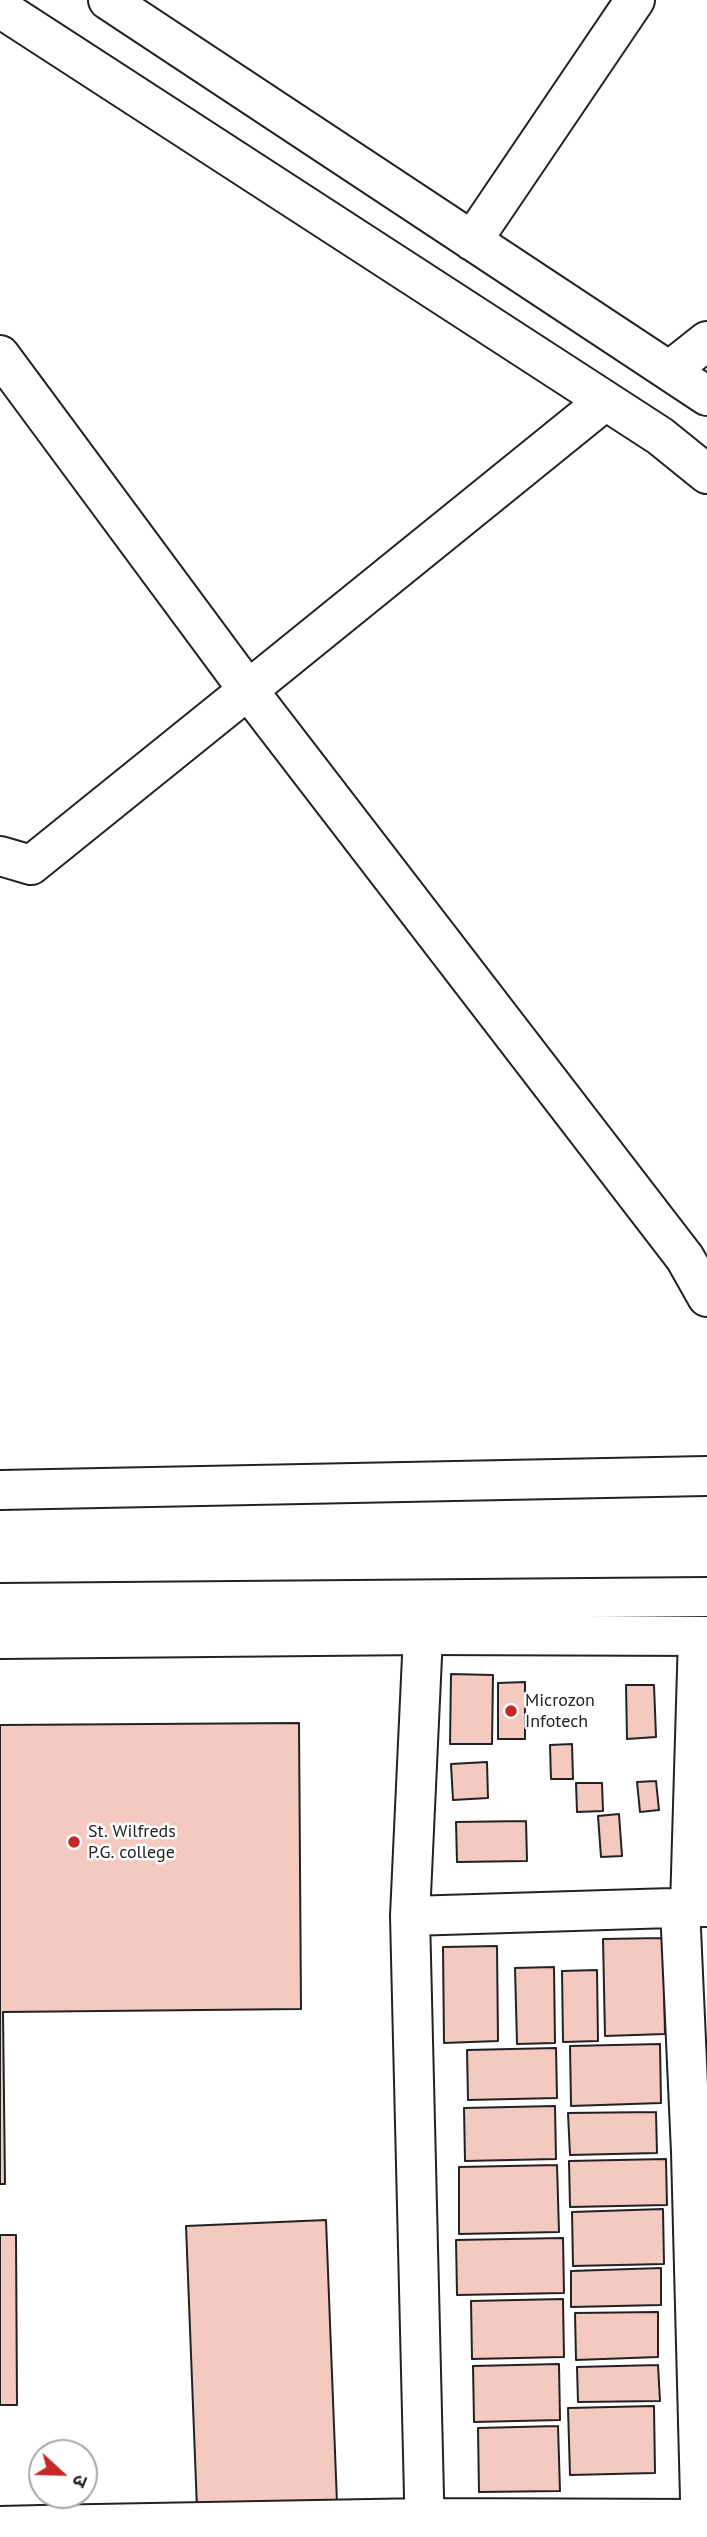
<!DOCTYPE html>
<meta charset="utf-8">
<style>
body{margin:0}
#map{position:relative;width:707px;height:2537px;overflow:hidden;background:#fff;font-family:"PT Sans","Noto Sans Devanagari",sans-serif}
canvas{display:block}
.north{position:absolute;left:28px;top:2439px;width:70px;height:70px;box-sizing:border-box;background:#fff;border:2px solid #a7a7a7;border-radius:50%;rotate:112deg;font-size:19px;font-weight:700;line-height:28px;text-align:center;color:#222}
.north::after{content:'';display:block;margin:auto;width:24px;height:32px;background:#c62828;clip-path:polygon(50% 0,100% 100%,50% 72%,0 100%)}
</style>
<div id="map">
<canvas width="707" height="2537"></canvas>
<div class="north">उ</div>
</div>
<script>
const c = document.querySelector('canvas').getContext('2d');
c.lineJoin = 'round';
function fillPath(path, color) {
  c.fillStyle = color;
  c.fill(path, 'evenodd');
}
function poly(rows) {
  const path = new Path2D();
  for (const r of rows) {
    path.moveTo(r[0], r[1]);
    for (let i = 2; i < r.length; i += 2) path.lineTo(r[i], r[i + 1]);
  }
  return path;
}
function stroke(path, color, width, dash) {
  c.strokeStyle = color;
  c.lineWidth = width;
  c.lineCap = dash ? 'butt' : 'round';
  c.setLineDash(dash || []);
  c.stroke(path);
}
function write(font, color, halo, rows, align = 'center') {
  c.font = font + ' "PT Sans",sans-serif';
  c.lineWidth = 5;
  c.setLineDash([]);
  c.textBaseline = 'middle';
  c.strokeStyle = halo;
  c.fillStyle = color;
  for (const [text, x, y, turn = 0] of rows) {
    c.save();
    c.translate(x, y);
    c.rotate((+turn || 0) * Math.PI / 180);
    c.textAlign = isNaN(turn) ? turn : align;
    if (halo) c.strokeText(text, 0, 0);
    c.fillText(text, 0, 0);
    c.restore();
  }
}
const building = poly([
 [451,1674,493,1675,492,1744,450,1744,451,1674],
 [525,1682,525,1739,498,1739,498,1683,525,1682],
 [626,1685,654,1685,656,1737,627,1739,626,1685],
 [299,1723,301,2009,3,2012,5,2184,0,2184,0,1725,299,1723],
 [572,1744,573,1779,551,1779,550,1745,572,1744],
 [487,1762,488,1798,453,1800,451,1764,487,1762],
 [656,1781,659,1810,640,1812,637,1782,656,1781],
 [576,1783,602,1783,603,1811,577,1812,576,1783],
 [619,1814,622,1856,601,1857,598,1816,619,1814],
 [526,1821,527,1861,457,1862,456,1822,526,1821],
 [663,1938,665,2034,605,2036,603,1939,663,1938],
 [497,1946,498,2041,444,2043,443,1947,497,1946],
 [554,1967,555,2043,517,2044,515,1968,554,1967],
 [597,1970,598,2041,563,2042,562,1971,597,1970],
 [660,2044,661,2103,571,2106,570,2046,660,2044],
 [556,2048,557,2098,468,2100,467,2050,556,2048],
 [555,2106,556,2159,465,2161,464,2108,555,2106],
 [656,2112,657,2153,570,2155,568,2113,656,2112],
 [666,2159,667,2205,570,2207,569,2161,666,2159],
 [557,2165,559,2232,459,2234,459,2167,557,2165],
 [663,2209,664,2264,573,2266,572,2212,663,2209],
 [326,2220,337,2503,197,2509,186,2226,326,2220],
 [0,2235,16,2235,17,2405,0,2405,0,2235],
 [563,2238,564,2293,457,2295,456,2240,563,2238],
 [661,2268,661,2305,571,2307,571,2271,661,2268],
 [563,2299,564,2357,472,2359,471,2301,563,2299],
 [658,2312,658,2357,576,2360,575,2313,658,2312],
 [559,2364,560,2420,474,2422,473,2366,559,2364],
 [658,2365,660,2401,578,2402,577,2367,658,2365],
 [654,2406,655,2473,570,2475,568,2408,654,2406],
 [558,2426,560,2491,479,2492,478,2428,558,2426]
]);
const street = poly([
 [108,0,707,396],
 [0,8,660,436,707,474],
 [472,241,635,0],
 [0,355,248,690,31,865,0,856],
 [669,371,707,341],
 [605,401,248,690,685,1258,707,1297],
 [680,1907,691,2152,701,2537],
 [690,1907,698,1636],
 [410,1916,705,1907],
 [41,2525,425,2518,701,2519],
 [0,2526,41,2525,41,2537],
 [425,2537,410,1916,423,1635,428,1602]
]);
const secondary = poly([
 [0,1639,423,1635,707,1636]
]);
const highway = poly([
 [0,1490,707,1476],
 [0,1603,707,1597]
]);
const markers = [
 [511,1711,7,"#c62828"],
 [74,1842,7,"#c62828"]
];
const poiNames = [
 ["Microzon",525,1701],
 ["Infotech",525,1722],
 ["St. Wilfreds",88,1832],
 ["P.G. college",88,1853]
];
fillPath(building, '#f3c9c0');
stroke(building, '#222', 2);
stroke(street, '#222', 42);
stroke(secondary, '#222', 42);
stroke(highway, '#222', 42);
stroke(street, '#fff', 38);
stroke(secondary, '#fff', 38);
stroke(highway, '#fff', 38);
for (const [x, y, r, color] of markers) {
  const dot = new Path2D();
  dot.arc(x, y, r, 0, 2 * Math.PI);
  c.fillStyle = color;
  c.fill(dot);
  stroke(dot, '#fff', 2.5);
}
write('18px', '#222', '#fff', poiNames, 'left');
</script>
